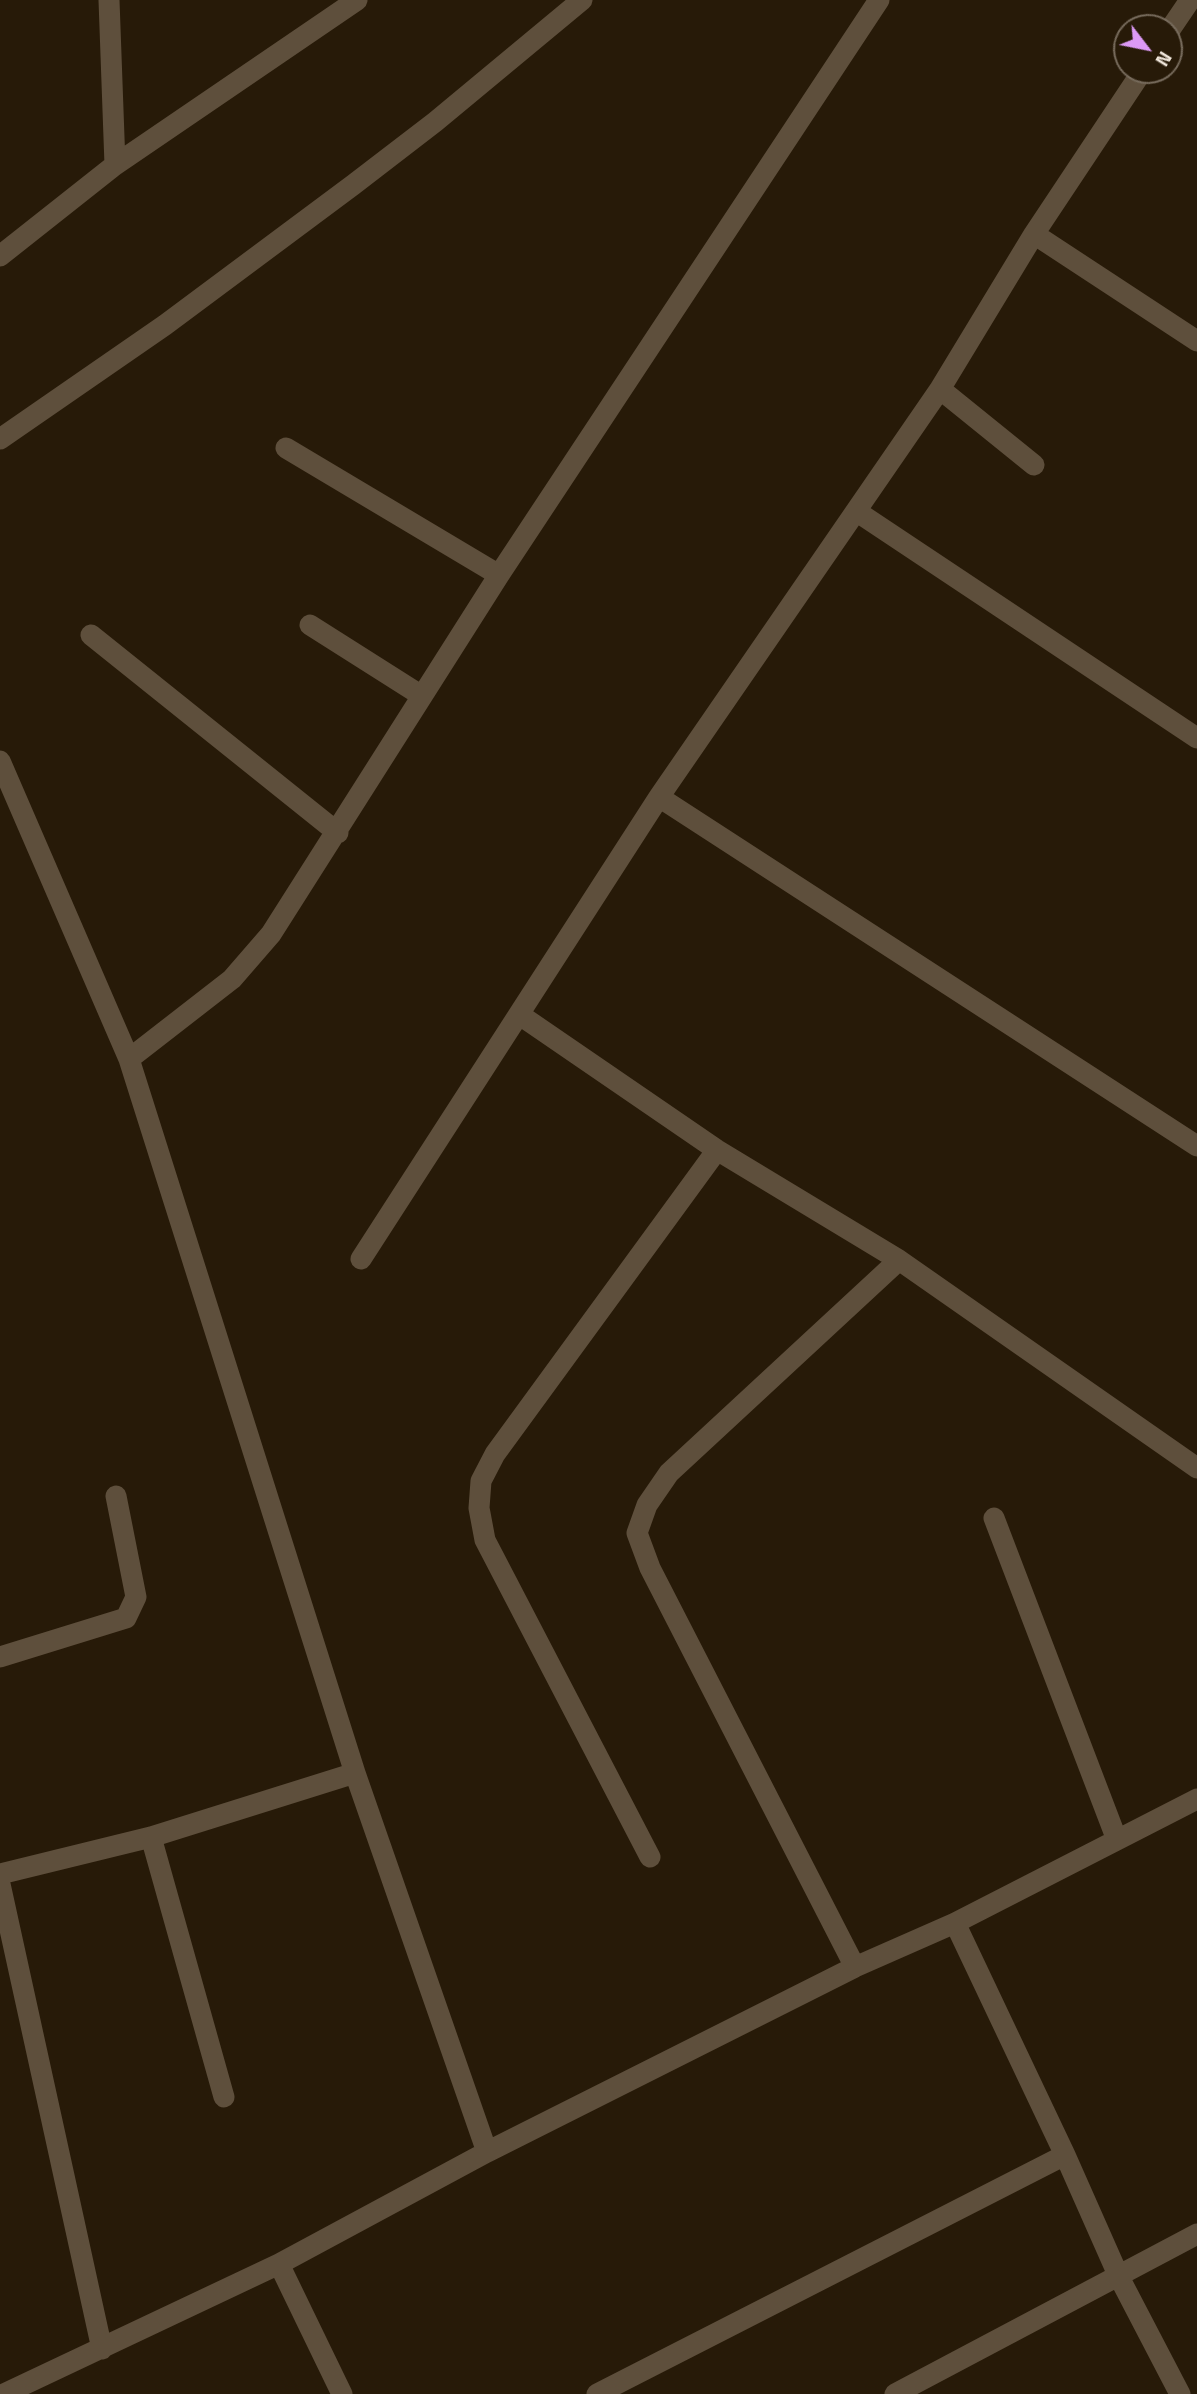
<!DOCTYPE html>
<style>
body{margin:0}
#map{position:relative;width:1197px;height:2394px;overflow:hidden;background:#271a08;font-family:"Titillium Web",sans-serif}
canvas{display:block}
.north{position:absolute;left:1113px;top:14px;width:70px;height:70px;box-sizing:border-box;background:#271a08;border:2px solid #776b5c;border-radius:50%;rotate:122deg;font-size:19px;font-weight:700;line-height:28px;text-align:center;color:#eee5da}
.north::after{content:'';display:block;margin:auto;width:24px;height:32px;background:#dc99f5;clip-path:polygon(50% 0,100% 100%,50% 72%,0 100%)}
</style>
<div id="map">
<canvas width="1197" height="2394"></canvas>
<div class="north">N</div>
</div>
<script>
const c = document.querySelector('canvas').getContext('2d');
c.lineJoin = 'round';
function poly(rows) {
  const path = new Path2D();
  for (const r of rows) {
    path.moveTo(r[0], r[1]);
    for (let i = 2; i < r.length; i += 2) path.lineTo(r[i], r[i + 1]);
  }
  return path;
}
function stroke(path, color, width, dash) {
  c.strokeStyle = color;
  c.lineWidth = width;
  c.lineCap = dash ? 'butt' : 'round';
  c.setLineDash(dash || []);
  c.stroke(path);
}
const street = poly([
 [109,0,115,165],
 [1169,31,1190,0],
 [1034,234,1197,341],
 [0,256,115,165,357,0],
 [940,389,1034,465],
 [0,439,165,325,353,185,435,122,582,0],
 [286,448,499,575],
 [856,511,1197,738],
 [310,625,422,696],
 [91,635,338,833],
 [0,761,129,1059,355,1773,487,2152],
 [659,797,1197,1146],
 [520,1015,717,1150,899,1260,1197,1468],
 [129,1059,232,979,271,934,499,575,879,0],
 [361,1259,659,797,940,389,1034,234,1143,70],
 [994,1518,1117,1840],
 [0,1657,126,1618,136,1597,116,1496],
 [151,1837,224,2097],
 [650,1857,485,1540,479,1508,481,1481,495,1454,717,1150],
 [0,1874,151,1837,355,1773],
 [0,1884,102,2349],
 [955,1923,1065,2155,1119,2277,1180,2394],
 [855,1967,650,1568,637,1533,647,1505,669,1473,899,1260],
 [279,2264,342,2394],
 [4,2394,279,2264,487,2152,855,1967,955,1923,1197,1799],
 [597,2394,1065,2155],
 [895,2394,1197,2234]
]);
stroke(street, '#5e4f3c', 21);
</script>
